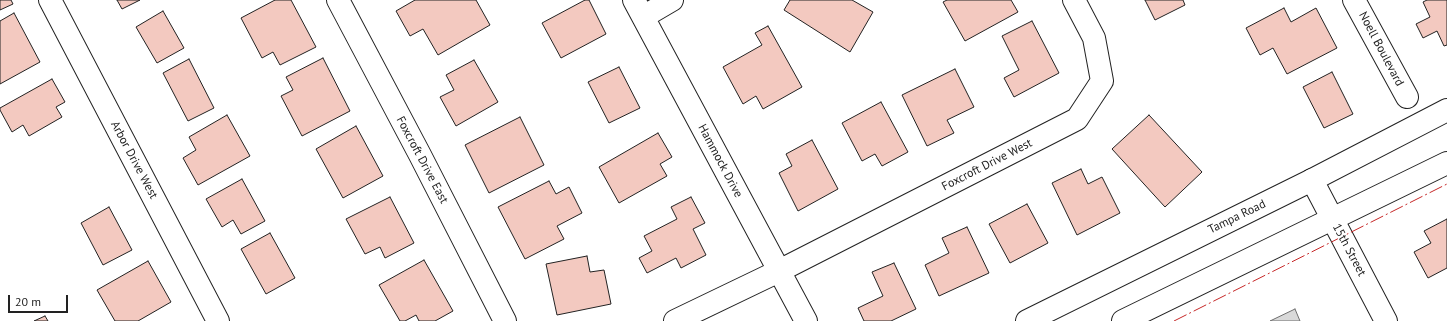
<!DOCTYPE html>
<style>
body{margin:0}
#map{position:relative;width:1447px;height:321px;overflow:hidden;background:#fff;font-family:"PT Sans",sans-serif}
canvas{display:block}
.scale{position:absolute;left:8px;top:295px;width:60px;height:18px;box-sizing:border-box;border:2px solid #222;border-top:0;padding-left:5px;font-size:12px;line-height:14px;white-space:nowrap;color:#222;-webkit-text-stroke:3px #fff;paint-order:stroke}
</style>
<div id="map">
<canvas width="1447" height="321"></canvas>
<div class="scale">20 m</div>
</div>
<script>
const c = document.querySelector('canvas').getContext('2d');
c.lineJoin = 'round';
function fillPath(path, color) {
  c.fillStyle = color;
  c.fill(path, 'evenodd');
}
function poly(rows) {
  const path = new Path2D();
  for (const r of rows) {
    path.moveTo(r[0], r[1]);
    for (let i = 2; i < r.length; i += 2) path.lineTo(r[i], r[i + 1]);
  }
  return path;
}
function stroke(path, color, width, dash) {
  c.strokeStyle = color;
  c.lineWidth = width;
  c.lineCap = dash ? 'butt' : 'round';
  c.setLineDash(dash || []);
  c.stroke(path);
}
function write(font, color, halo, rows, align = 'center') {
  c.font = font + ' "PT Sans",sans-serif';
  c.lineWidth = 3;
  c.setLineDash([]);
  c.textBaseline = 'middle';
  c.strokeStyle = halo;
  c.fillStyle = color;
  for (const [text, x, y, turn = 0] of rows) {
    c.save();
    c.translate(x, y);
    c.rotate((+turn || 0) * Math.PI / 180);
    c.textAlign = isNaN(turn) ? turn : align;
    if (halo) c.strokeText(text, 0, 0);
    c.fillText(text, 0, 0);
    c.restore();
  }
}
const water = poly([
 [1295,309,1300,321,1270,321,1295,309]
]);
const building = poly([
 [0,0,11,0,13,4,0,10,0,0],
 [117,0,140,0,122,9,117,0],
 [275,0,291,0,316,47,280,65,273,52,262,58,241,18,275,0],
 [415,0,476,0,490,25,438,55,423,29,410,36,396,11,415,0],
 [585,0,589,0,606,34,561,58,542,23,585,0],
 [790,0,852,0,873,12,850,52,784,10,790,0],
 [947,0,1011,0,1018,12,965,41,943,2,947,0],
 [1145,0,1183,0,1185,5,1155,20,1145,0],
 [1427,0,1447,0,1447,45,1444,46,1437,31,1423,38,1416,24,1430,17,1423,2,1427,0],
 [1284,8,1291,22,1316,8,1337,48,1287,74,1273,48,1260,55,1246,28,1284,8],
 [163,11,184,48,157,63,136,27,163,11],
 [14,13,40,62,0,84,0,21,14,13],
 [1032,21,1059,73,1014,97,1004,78,1019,70,1002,36,1032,21],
 [768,26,802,87,763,109,756,96,743,104,723,67,762,45,755,33,768,26],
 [323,58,350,111,302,136,281,96,293,90,286,77,323,58],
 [189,59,214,108,188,121,163,73,189,59],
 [474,60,498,102,456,126,440,97,454,90,446,75,474,60],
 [619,67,640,108,609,123,588,82,619,67],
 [955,69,974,107,947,120,954,133,927,146,902,95,955,69],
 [1332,72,1353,114,1324,128,1303,87,1332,72],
 [52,79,65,102,56,107,62,117,29,136,23,125,12,132,0,110,0,108,52,79],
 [881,102,908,152,882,166,875,154,862,161,842,123,881,102],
 [227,115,250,156,198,185,183,158,196,150,189,137,227,115],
 [1149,115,1202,172,1165,207,1112,149,1149,115],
 [520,117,544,165,489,193,465,145,520,117],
 [356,126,383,176,343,198,316,149,356,126],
 [658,133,672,157,660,164,667,176,619,203,599,167,658,133],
 [812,140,838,189,798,211,779,173,792,166,786,154,812,140],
 [1081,169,1088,184,1102,177,1120,213,1077,235,1052,183,1081,169],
 [242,179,265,221,241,234,233,220,222,227,206,199,242,179],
 [549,181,556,194,569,187,582,213,557,226,564,239,525,259,498,207,549,181],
 [390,197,414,243,385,258,380,247,365,254,346,219,390,197],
 [691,197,705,223,693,229,706,255,681,268,676,258,647,273,639,258,652,251,644,236,677,219,671,207,691,197],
 [1027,204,1048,243,1010,263,989,224,1027,204],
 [109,207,132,250,103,265,81,223,109,207],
 [1447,219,1447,268,1428,278,1414,252,1431,243,1424,231,1447,219],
 [967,227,989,273,939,296,925,265,949,253,942,238,967,227],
 [270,233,295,278,266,294,241,249,270,233],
 [587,256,590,272,604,270,611,304,557,315,546,264,587,256],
 [424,260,453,311,435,321,419,321,416,315,405,321,400,321,379,285,424,260],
 [148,261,171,302,138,321,115,321,97,290,148,261],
 [894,263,916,309,891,321,864,321,858,308,883,296,872,272,894,263],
 [45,316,48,321,34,321,45,316]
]);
const minor = poly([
 [50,0,218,321],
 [338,0,420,155,505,321],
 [634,0,806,321],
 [1354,0,1407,97],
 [643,17,672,0],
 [1312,180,1386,321],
 [675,321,779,271,1077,119,1102,81,1094,38,1074,0]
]);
const major = poly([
 [1027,321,1312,180,1447,110],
 [1123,321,1447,163]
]);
const power = poly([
 [1174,321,1447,184]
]);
const streetNames = [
 ["Noell Boulevard",1381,49,62],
 ["Arbor Drive West",134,160,62],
 ["Foxcroft Drive East",422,160,62],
 ["Hammock Drive",720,161,62],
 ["Foxcroft Drive West",987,165,-27],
 ["Tampa Road",1237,217,-26],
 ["15th Street",1349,250,62]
];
fillPath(water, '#d9d9d9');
stroke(water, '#6f6f6f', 1);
fillPath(building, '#f3c9c0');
stroke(building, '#222', 1);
stroke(minor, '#222', 24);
stroke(major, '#222', 24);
stroke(minor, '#fff', 22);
stroke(major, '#fff', 22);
stroke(power, '#c62828', 1, [14, 3, 2, 3]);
write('12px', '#222', '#fff', streetNames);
</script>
